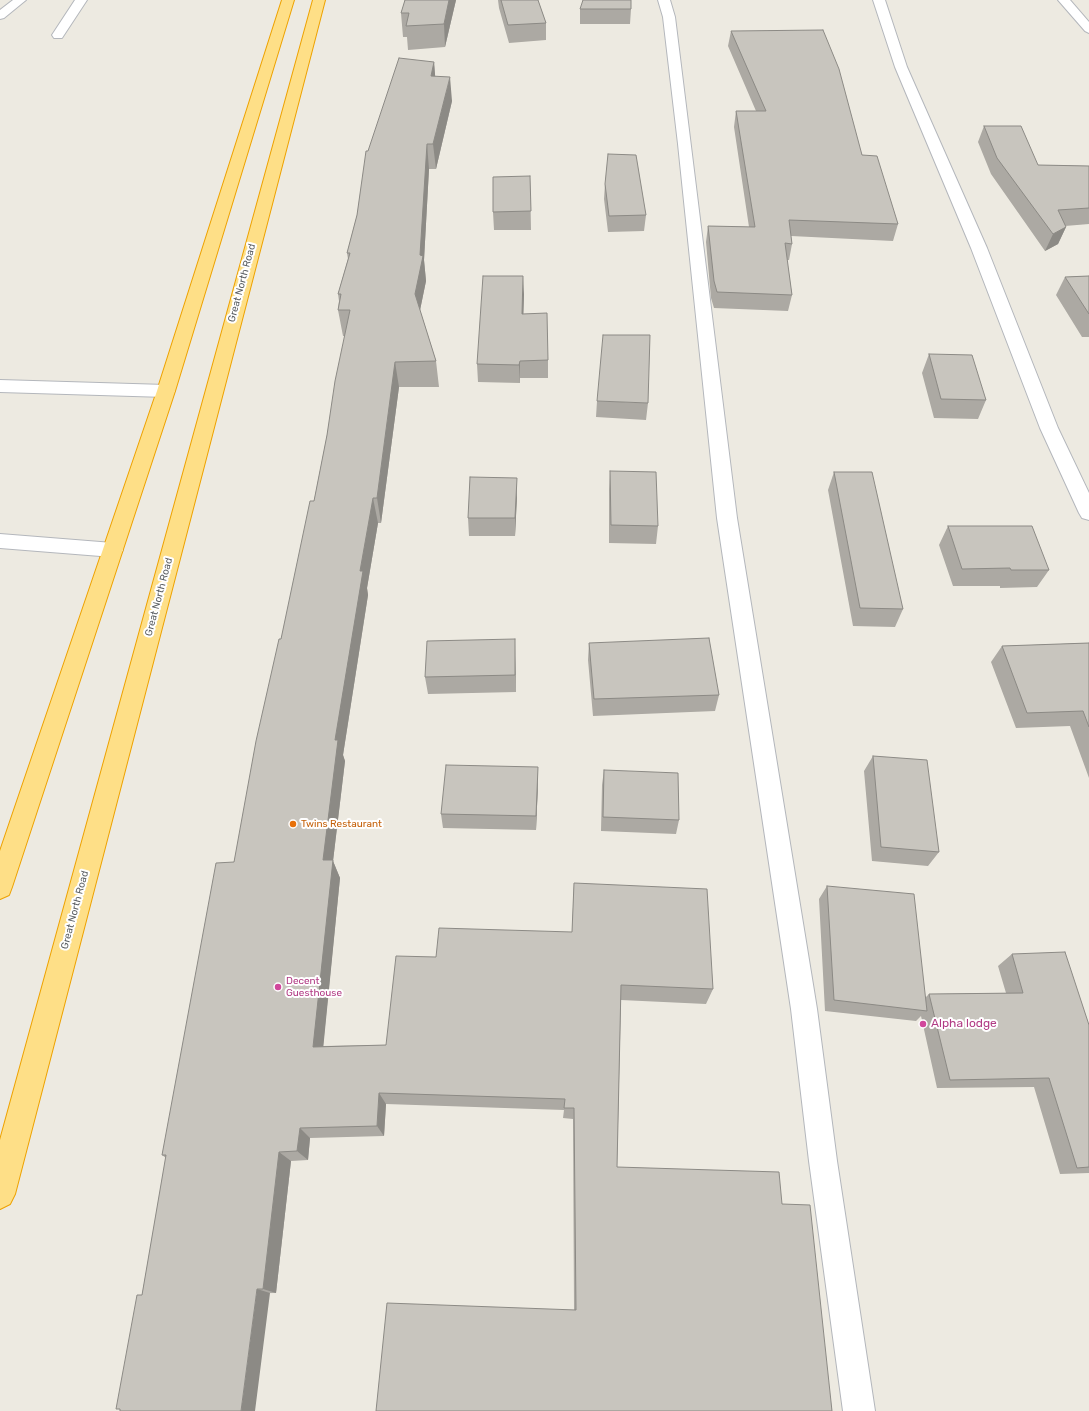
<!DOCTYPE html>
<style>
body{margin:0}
canvas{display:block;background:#edeae1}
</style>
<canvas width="1089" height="1411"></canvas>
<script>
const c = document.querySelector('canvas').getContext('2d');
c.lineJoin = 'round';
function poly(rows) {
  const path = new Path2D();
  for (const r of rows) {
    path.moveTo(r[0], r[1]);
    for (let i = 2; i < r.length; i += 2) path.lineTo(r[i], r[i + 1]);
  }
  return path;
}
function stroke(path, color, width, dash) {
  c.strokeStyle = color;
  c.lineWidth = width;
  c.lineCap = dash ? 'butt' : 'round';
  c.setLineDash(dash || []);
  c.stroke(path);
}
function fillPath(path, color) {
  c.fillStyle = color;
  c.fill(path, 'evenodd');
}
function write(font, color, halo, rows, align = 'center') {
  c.font = font + ' Rubik,sans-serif';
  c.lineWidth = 4;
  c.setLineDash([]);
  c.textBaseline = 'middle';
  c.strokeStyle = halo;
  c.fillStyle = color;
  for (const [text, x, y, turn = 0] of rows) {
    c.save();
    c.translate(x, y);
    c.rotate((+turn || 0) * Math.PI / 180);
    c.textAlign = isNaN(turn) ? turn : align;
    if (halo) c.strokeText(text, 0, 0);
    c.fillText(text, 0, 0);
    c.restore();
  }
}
const minor = poly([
 [13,0,26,0,4,18,0,19,0,10,13,0],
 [75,0,87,0,62,38,54,38,52,35,75,0],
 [658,0,670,0,675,17,737,518,817,1009,837,1161,875,1411,843,1411,809,1161,791,1009,717,518,678,144,663,17,658,0],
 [873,0,885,0,907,67,987,248,1058,428,1089,493,1089,520,1082,518,1079,513,1040,428,971,248,895,67,873,0],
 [1058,0,1070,0,1089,22,1089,33,1085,31,1058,0],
 [0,380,166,385,172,387,175,391,172,395,166,397,0,392,0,380],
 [0,534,113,543,120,545,123,550,120,555,113,557,0,548,0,534]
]);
const highway = poly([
 [282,0,294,0,175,391,12,887,9,895,0,899,0,851,157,391,282,0],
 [313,0,325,0,15,1194,10,1204,0,1209,0,1140,313,0]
]);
const wall = poly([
 [405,0,456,0,445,47,408,50,407,37,403,37,401,13],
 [498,0,538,0,546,23,546,40,509,43,499,8],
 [580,9,631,9,630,24,580,24],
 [731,31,862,155,898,224,893,241,791,236,792,244,789,260,787,260,792,295,788,311,714,308,711,298,706,242,708,226,749,227,734,127,736,111,756,111,728,46],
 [434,62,435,76,452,101,436,169,429,169,424,260,426,281,420,310,436,361,439,387,399,387,381,523,378,523,367,588,368,595,343,755,345,761,333,861,340,878,323,1046,386,1045,436,957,572,932,574,883,713,989,706,1004,621,1000,617,1167,782,1204,832,1411,574,1310,573,1119,563,1118,564,1110,386,1104,384,1136,310,1138,308,1160,291,1161,276,1293,142,1295,166,1158,162,1155,234,862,281,639,314,501,327,435,345,336,343,336,338,310,339,301,338,294,348,259,347,253,357,215,368,151],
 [984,126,1038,165,1089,166,1089,224,1065,226,1066,227,1058,244,1045,251,991,174,978,142],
 [530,176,531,230,494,230,493,212],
 [605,184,646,215,644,231,608,232,604,199],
 [1089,276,1089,337,1082,337,1056,295,1065,277],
 [524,294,523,314,548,360,548,378,520,378,520,383,478,382,477,364],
 [929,354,986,400,978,419,934,418,922,373],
 [597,401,648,403,646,420,596,417],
 [610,471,658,526,656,544,609,543,609,490],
 [834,472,903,609,895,627,853,626,828,490],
 [517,496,515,536,469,536,468,518],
 [948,526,1049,570,1037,587,1000,588,1000,586,953,586,939,545],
 [515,639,516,692,428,694,425,677],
 [589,643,719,695,715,711,593,716,588,660],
 [1089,643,1089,778,1070,726,1016,728,991,662,1002,646],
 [873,756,939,852,928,866,872,861,864,771],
 [604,770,679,820,676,834,601,831,602,785],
 [538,783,536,830,443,828,441,814],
 [827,886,926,997,929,994,1006,993,998,966,1012,954,1089,1025,1089,1173,1060,1174,1034,1087,937,1088,921,1016,916,1021,825,1011,819,899]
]);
const shadedWall = poly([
 [449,0,456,0,445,47,444,24],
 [434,62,436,86,431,76],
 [450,77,452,101,436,169,433,144],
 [427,144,429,169,424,260,426,281,418,320,415,294],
 [1066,227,1058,244,1045,251,1053,234],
 [523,276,524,294,523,331,522,314],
 [520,361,520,383,519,365],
 [395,362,399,387,381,523,377,498],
 [517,478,517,496,515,536,515,518],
 [373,498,378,523,367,588,368,595,343,755,345,761,333,861,340,878,322,1060,313,1047,323,860,335,740,360,571],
 [515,639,515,656,516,692,515,675],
 [538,767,538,783,536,830,536,816],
 [379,1093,386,1104,384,1136,377,1126],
 [300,1128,310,1138,308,1160,297,1151],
 [279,1152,291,1161,276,1293,263,1289],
 [257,1289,270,1293,255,1411,241,1411]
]);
const building = poly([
 [405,0,449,0,444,24,406,26,409,13,401,13,405,0],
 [501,0,538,0,546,23,508,25,501,0],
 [583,0,631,0,631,9,580,9,583,0],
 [823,30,839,69,862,155,877,156,898,224,789,220,792,244,785,243,792,295,717,292,714,281,708,226,755,227,736,111,766,111,731,31,823,30],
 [399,58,434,62,431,76,450,77,433,144,427,144,420,255,423,256,415,294,436,361,395,362,377,498,373,498,360,571,363,571,335,740,338,740,323,860,333,860,313,1047,386,1045,396,956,436,957,439,928,572,932,574,883,707,889,713,989,621,985,617,1167,779,1172,782,1204,810,1205,832,1411,376,1411,387,1303,576,1310,574,1108,564,1108,565,1099,379,1093,377,1126,300,1128,297,1151,279,1152,263,1289,257,1289,241,1411,120,1411,120,1409,116,1409,137,1295,142,1295,166,1155,162,1155,216,863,234,862,256,741,279,639,281,639,310,501,314,501,327,435,335,381,350,310,338,310,341,294,338,294,350,253,347,253,357,215,366,151,368,151,399,58],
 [984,126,1021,126,1038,165,1089,166,1089,208,1058,210,1066,227,1053,234,997,158,984,126],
 [608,154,636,155,646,215,609,216,605,184,608,154],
 [530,176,531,211,493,212,493,177,530,176],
 [483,276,523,276,522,314,547,313,548,360,520,361,519,365,477,364,483,276],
 [1089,276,1089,314,1065,277,1089,276],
 [603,335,650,335,648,403,597,401,603,335],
 [929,354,972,355,986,400,941,399,929,354],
 [610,471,656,472,658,526,611,525,610,471],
 [834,472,872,472,903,609,860,608,834,472],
 [470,477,517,478,515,518,468,518,470,477],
 [948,526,1032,526,1049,570,1011,570,1010,568,962,569,948,526],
 [709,638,719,695,594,699,589,643,709,638],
 [515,639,515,675,425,677,427,641,515,639],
 [1089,643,1089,727,1083,711,1027,713,1002,646,1089,643],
 [873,756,927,760,939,852,881,847,873,756],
 [446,765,538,767,536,816,441,814,446,765],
 [604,770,678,773,679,820,603,817,604,770],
 [827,886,914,894,927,1011,834,1000,827,886],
 [1065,952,1089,1025,1089,1167,1077,1168,1049,1078,950,1080,929,994,1023,993,1012,954,1065,952]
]);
const markers = [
 [293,824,4,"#e8710a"],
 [278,987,4,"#d1479c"],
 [923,1024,4,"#d1479c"]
];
const streetNames = [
 ["Great North Road",242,283,-75],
 ["Great North Road",159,597,-75],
 ["Great North Road",75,910,-75]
];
const foodNames = [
 ["Twins Restaurant",301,824]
];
const hotelNames = [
 ["Decent",286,981],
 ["Guesthouse",286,993]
];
const nearHotelnames = [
 ["Alpha lodge",931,1024]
];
stroke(minor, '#b4b7bc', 2);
stroke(highway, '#eea200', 2);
fillPath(minor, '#fff');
fillPath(highway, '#fedf87');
fillPath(wall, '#aca9a3');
fillPath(shadedWall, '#8c8a85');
fillPath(building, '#c8c5be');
stroke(building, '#8c8a85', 1);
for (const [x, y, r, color] of markers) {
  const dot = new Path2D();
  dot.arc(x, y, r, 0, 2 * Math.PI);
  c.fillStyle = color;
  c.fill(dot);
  stroke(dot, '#fff', 1.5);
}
write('10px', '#5a5e62', '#fff', streetNames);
write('10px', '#c56008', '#fff', foodNames, 'left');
write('10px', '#b23c85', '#fff', hotelNames, 'left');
write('12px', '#b23c85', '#fff', nearHotelnames, 'left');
</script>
